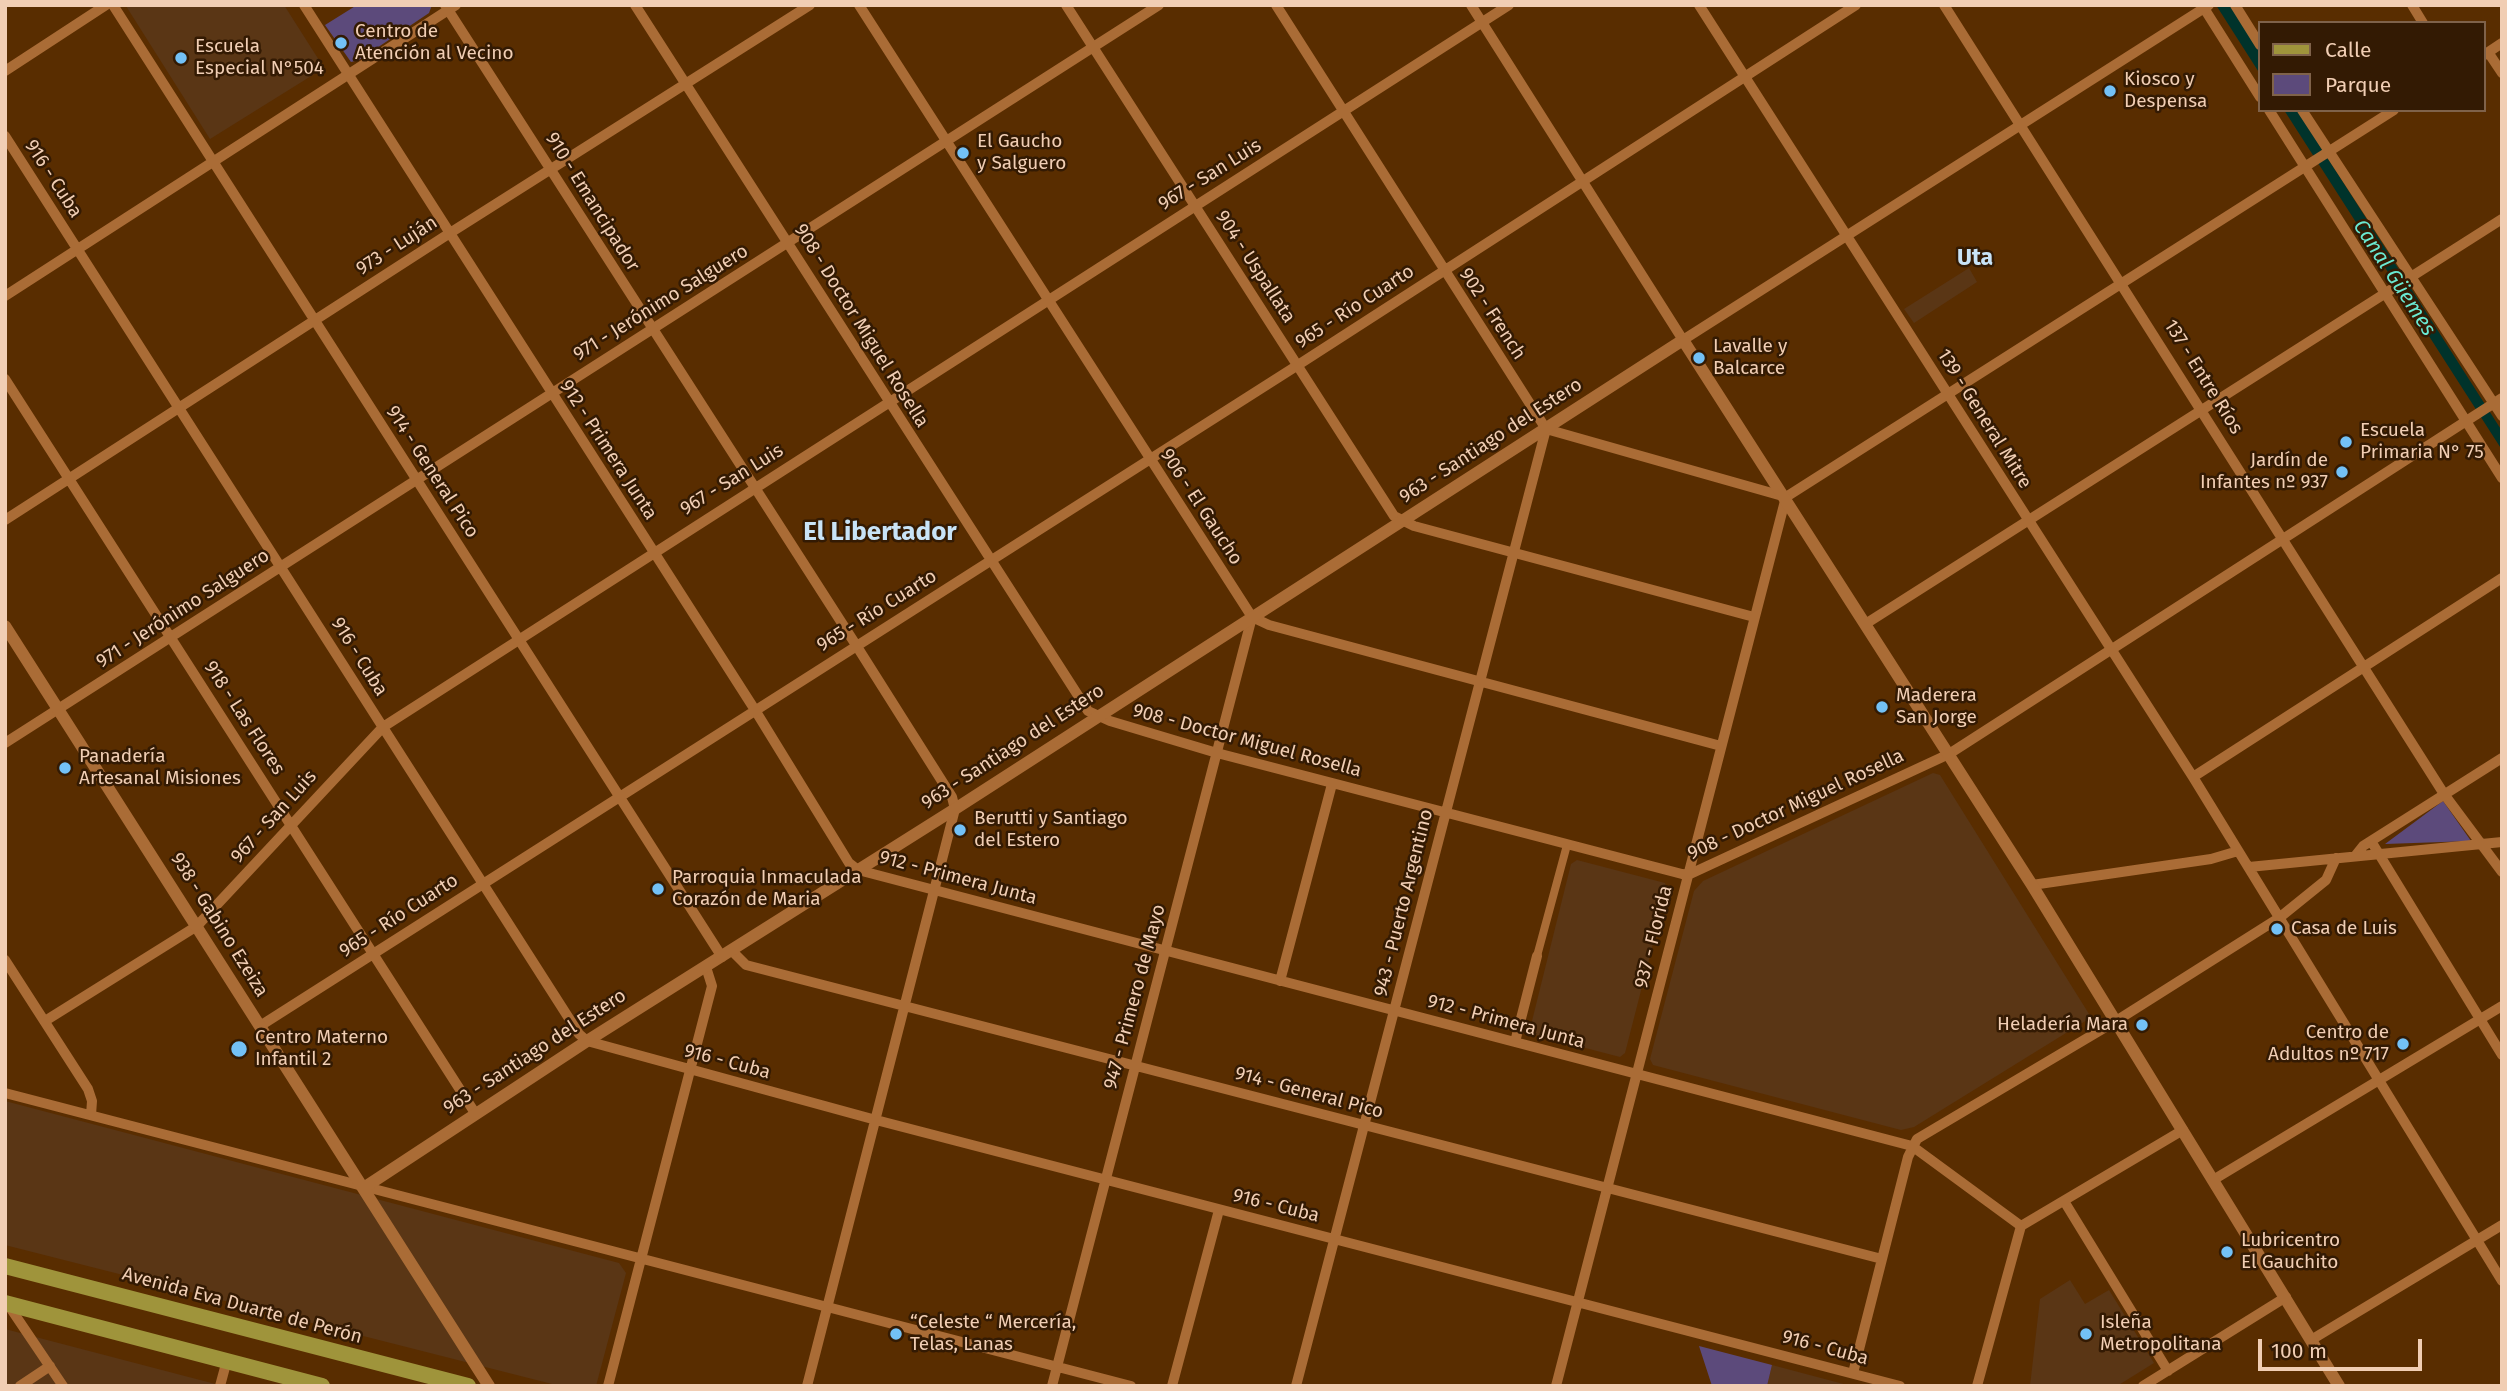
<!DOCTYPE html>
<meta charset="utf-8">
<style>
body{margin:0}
#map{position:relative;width:2507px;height:1391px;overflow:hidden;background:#592d00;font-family:"Fira Sans",sans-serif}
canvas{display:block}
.frame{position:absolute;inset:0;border:7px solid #f1ceb4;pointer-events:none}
.legend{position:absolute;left:2258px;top:21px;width:228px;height:91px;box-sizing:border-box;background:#331a03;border:2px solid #7f624a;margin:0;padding:9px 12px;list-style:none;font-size:21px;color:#f1ceb4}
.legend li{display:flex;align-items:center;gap:14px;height:35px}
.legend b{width:35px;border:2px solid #7f624a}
.scale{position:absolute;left:2258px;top:1339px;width:164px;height:32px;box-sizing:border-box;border:4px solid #f1ceb4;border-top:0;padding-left:9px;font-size:21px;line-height:24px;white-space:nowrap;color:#f1ceb4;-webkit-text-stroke:5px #331a03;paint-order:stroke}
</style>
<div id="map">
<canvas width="2507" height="1391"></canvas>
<div class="frame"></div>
<ul class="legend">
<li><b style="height:9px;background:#9f943b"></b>Calle</li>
<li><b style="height:19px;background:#5c4a7b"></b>Parque</li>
</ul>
<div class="scale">100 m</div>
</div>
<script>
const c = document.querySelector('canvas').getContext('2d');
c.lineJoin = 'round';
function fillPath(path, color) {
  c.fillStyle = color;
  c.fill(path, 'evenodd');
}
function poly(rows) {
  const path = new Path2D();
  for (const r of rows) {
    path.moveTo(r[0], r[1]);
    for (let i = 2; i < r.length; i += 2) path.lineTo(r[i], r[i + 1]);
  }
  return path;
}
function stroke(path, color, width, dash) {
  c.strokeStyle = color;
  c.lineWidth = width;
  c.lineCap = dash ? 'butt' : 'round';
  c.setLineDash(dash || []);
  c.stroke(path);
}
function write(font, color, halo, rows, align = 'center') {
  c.font = font + ' "Fira Sans",sans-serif';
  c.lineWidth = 5;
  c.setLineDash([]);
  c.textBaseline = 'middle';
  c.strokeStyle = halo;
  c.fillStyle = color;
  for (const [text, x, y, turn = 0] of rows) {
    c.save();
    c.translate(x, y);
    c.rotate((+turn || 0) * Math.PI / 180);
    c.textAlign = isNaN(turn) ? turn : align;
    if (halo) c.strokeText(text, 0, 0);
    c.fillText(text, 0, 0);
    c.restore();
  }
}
const built = poly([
 [284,5,324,68,210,139,126,6],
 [1969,268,1977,282,1914,323,1904,309],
 [1933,773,1940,775,2089,1014,2087,1020,1914,1127,1901,1130,1653,1065,1650,1059,1694,891,1703,881],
 [1577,860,1665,883,1667,889,1625,1053,1620,1057,1532,1034,1530,1029,1571,864],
 [5,1101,619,1263,626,1273,596,1386,560,1386,5,1245],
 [2070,1280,2085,1304,2109,1290,2154,1363,2117,1386,2030,1386,2040,1299],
 [5,1329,223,1386,5,1386],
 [1772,1365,1851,1386,1767,1386]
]);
const green = poly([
 [357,5,432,5,429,13,359,60,351,62,325,25],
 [2443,801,2471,841,2385,844],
 [1699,1346,1772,1365,1767,1386,1712,1386]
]);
const water = poly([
 [2216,5,2230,5,2240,20,2260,52,2260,74],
 [2284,110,2297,110,2502,431,2502,450]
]);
const pedestrian = poly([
 [1537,956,1567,845]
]);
const minor = poly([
 [113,5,722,957],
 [304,5,755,710,849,863,858,870,1912,1146,2021,1226],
 [445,5,856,645,952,797,955,809,807,1386],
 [635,5,1088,711,1110,721,1217,753,1682,874,1688,875,1949,754,2502,398],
 [859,5,1252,617,1269,625,1721,746],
 [1066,5,1394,516,1414,526,1754,617],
 [1276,5,1546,429,1786,497],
 [1471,5,1683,340,2209,5],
 [1699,5,2193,777,2502,1281],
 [1944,5,2444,794,2502,872],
 [2202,5,2260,97],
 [2235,5,2260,45],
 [2412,5,2423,23],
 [2488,52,2502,73],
 [2484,55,2502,43],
 [5,71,106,5],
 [2269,110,2502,478],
 [2302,110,2502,416],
 [5,136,579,1034,587,1041,876,1120,1900,1386],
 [5,296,456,5],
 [5,379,475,1113],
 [1786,497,2394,110],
 [5,520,450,233,810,5],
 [1867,623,2502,219],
 [5,743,1159,5],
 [2193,777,2502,578],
 [2371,841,2502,1055],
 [2355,856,2363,846,2502,758],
 [2249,867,2502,842],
 [2032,885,2211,859,2238,851],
 [732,951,746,965,1882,1259],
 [5,960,88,1089,92,1101,91,1115],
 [1280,981,1332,784],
 [45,1021,197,926,383,727,1509,5],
 [260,1026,1298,365,1856,5],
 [1515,1042,1537,956],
 [5,1093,1131,1386],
 [2213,1180,2502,1006],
 [2064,1201,2168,1371],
 [7,1303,63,1386],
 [2311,1340,2502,1225],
 [1853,1373,1908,1157,1917,1139,2116,1021,2279,918,2326,880,2336,858],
 [20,1386,50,1366],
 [220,1386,227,1360],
 [608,1386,712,986,706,967],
 [1052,1386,1252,617],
 [1172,1386,1219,1210],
 [1296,1386,1546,429],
 [1556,1386,1786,497],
 [1977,1386,2021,1226,2183,1130],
 [2143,1386,2286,1297]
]);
const tertiary = poly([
 [5,626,489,1386],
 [365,1187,587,1041,955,809,1683,340,2032,885,2339,1386]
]);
const primary = poly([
 [5,1266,468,1386],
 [5,1303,322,1386]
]);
const markers = [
 [341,43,7,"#73c1f6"],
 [181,58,7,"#73c1f6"],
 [2110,91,7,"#73c1f6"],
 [963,153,7,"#73c1f6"],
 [1699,358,7,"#73c1f6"],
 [2346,442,7,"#73c1f6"],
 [2342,472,7,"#73c1f6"],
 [1882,707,7,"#73c1f6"],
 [65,768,7,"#73c1f6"],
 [960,830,7,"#73c1f6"],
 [658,889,7,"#73c1f6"],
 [2277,929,7,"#73c1f6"],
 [2142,1025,7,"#73c1f6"],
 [2403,1044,7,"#73c1f6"],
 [239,1049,9,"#73c1f6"],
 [2227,1252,7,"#73c1f6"],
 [896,1334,7,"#73c1f6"],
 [2086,1334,7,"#73c1f6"]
];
const poiNames = [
 ["Centro de",355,32],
 ["Atención al Vecino",355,54],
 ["Escuela",195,47],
 ["Especial N°504",195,69],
 ["Kiosco y",2124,80],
 ["Despensa",2124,102],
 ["El Gaucho",977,142],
 ["y Salguero",977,164],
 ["Lavalle y",1713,347],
 ["Balcarce",1713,369],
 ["Escuela",2360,431],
 ["Primaria N° 75",2360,453],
 ["Jardín de",2328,461,"right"],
 ["Infantes nº 937",2328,483,"right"],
 ["Maderera",1896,696],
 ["San Jorge",1896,718],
 ["Panadería",79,757],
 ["Artesanal Misiones",79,779],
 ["Berutti y Santiago",974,819],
 ["del Estero",974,841],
 ["Parroquia Inmaculada",672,878],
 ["Corazón de Maria",672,900],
 ["Casa de Luis",2291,929],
 ["Heladería Mara",2128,1025,"right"],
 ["Centro de",2389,1033,"right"],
 ["Adultos nº 717",2389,1055,"right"],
 ["Centro Materno",255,1038],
 ["Infantil 2",255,1060],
 ["Lubricentro",2241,1241],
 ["El Gauchito",2241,1263],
 ["“Celeste “ Mercería,",910,1323],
 ["Telas, Lanas",910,1345],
 ["Isleña",2100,1323],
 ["Metropolitana",2100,1345]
];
const streetNames = [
 ["967 - San Luis",1210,175,-32],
 ["916 - Cuba",53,179,57],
 ["910 - Emancipador",592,202,58],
 ["973 - Luján",397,246,-33],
 ["904 - Uspallata",1255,267,57],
 ["971 - Jerónimo Salguero",661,303,-32],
 ["965 - Río Cuarto",1355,307,-33],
 ["902 - French",1492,314,57],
 ["908 - Doctor Miguel Rosella",861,326,58],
 ["137 - Entre Ríos",2203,377,58],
 ["139 - General Mitre",1984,419,58],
 ["963 - Santiago del Estero",1491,441,-33],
 ["912 - Primera Junta",608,450,57],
 ["914 - General Pico",432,472,57],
 ["967 - San Luis",732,480,-32],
 ["906 - El Gaucho",1201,507,57],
 ["971 - Jerónimo Salguero",183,609,-33],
 ["965 - Río Cuarto",877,611,-32],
 ["916 - Cuba",359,657,58],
 ["918 - Las Flores",244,718,57],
 ["908 - Doctor Miguel Rosella",1247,741,15],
 ["963 - Santiago del Estero",1013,747,-33],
 ["908 - Doctor Miguel Rosella",1796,805,-25],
 ["967 - San Luis",274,817,-48],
 ["912 - Primera Junta",958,878,15],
 ["943 - Puerto Argentino",1404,903,-76],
 ["965 - Río Cuarto",399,916,-33],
 ["938 - Gabino Ezeiza",219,925,58],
 ["937 - Florida",1654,937,-76],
 ["947 - Primero de Mayo",1135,997,-75],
 ["912 - Primera Junta",1506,1022,15],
 ["963 - Santiago del Estero",535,1052,-33],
 ["916 - Cuba",727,1062,15],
 ["914 - General Pico",1309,1093,15],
 ["916 - Cuba",1276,1206,14],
 ["Avenida Eva Duarte de Perón",242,1306,15],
 ["916 - Cuba",1825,1348,15]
];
const waterNames = [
 ["Canal Güemes",2394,278,57]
];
const quarterNames = [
 ["Uta",1975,259]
];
const districtNames = [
 ["El Libertador",880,533]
];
fillPath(built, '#5a3615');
fillPath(green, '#5c4a7b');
fillPath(water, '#00332b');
stroke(pedestrian, '#aa6c36', 8);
stroke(minor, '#aa6c36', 10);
stroke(tertiary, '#aa6c36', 12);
stroke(primary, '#9f943b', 16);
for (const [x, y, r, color] of markers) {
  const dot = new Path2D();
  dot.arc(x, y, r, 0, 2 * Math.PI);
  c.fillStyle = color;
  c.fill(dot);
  stroke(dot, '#331a03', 2.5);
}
write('19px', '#f1ceb4', '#331a03', poiNames, 'left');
write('19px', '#f1ceb4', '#331a03', streetNames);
write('italic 21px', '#6ae9d2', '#331a03', waterNames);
write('bold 23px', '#c8e3f7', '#331a03', quarterNames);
write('bold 26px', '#c8e3f7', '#331a03', districtNames);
</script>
